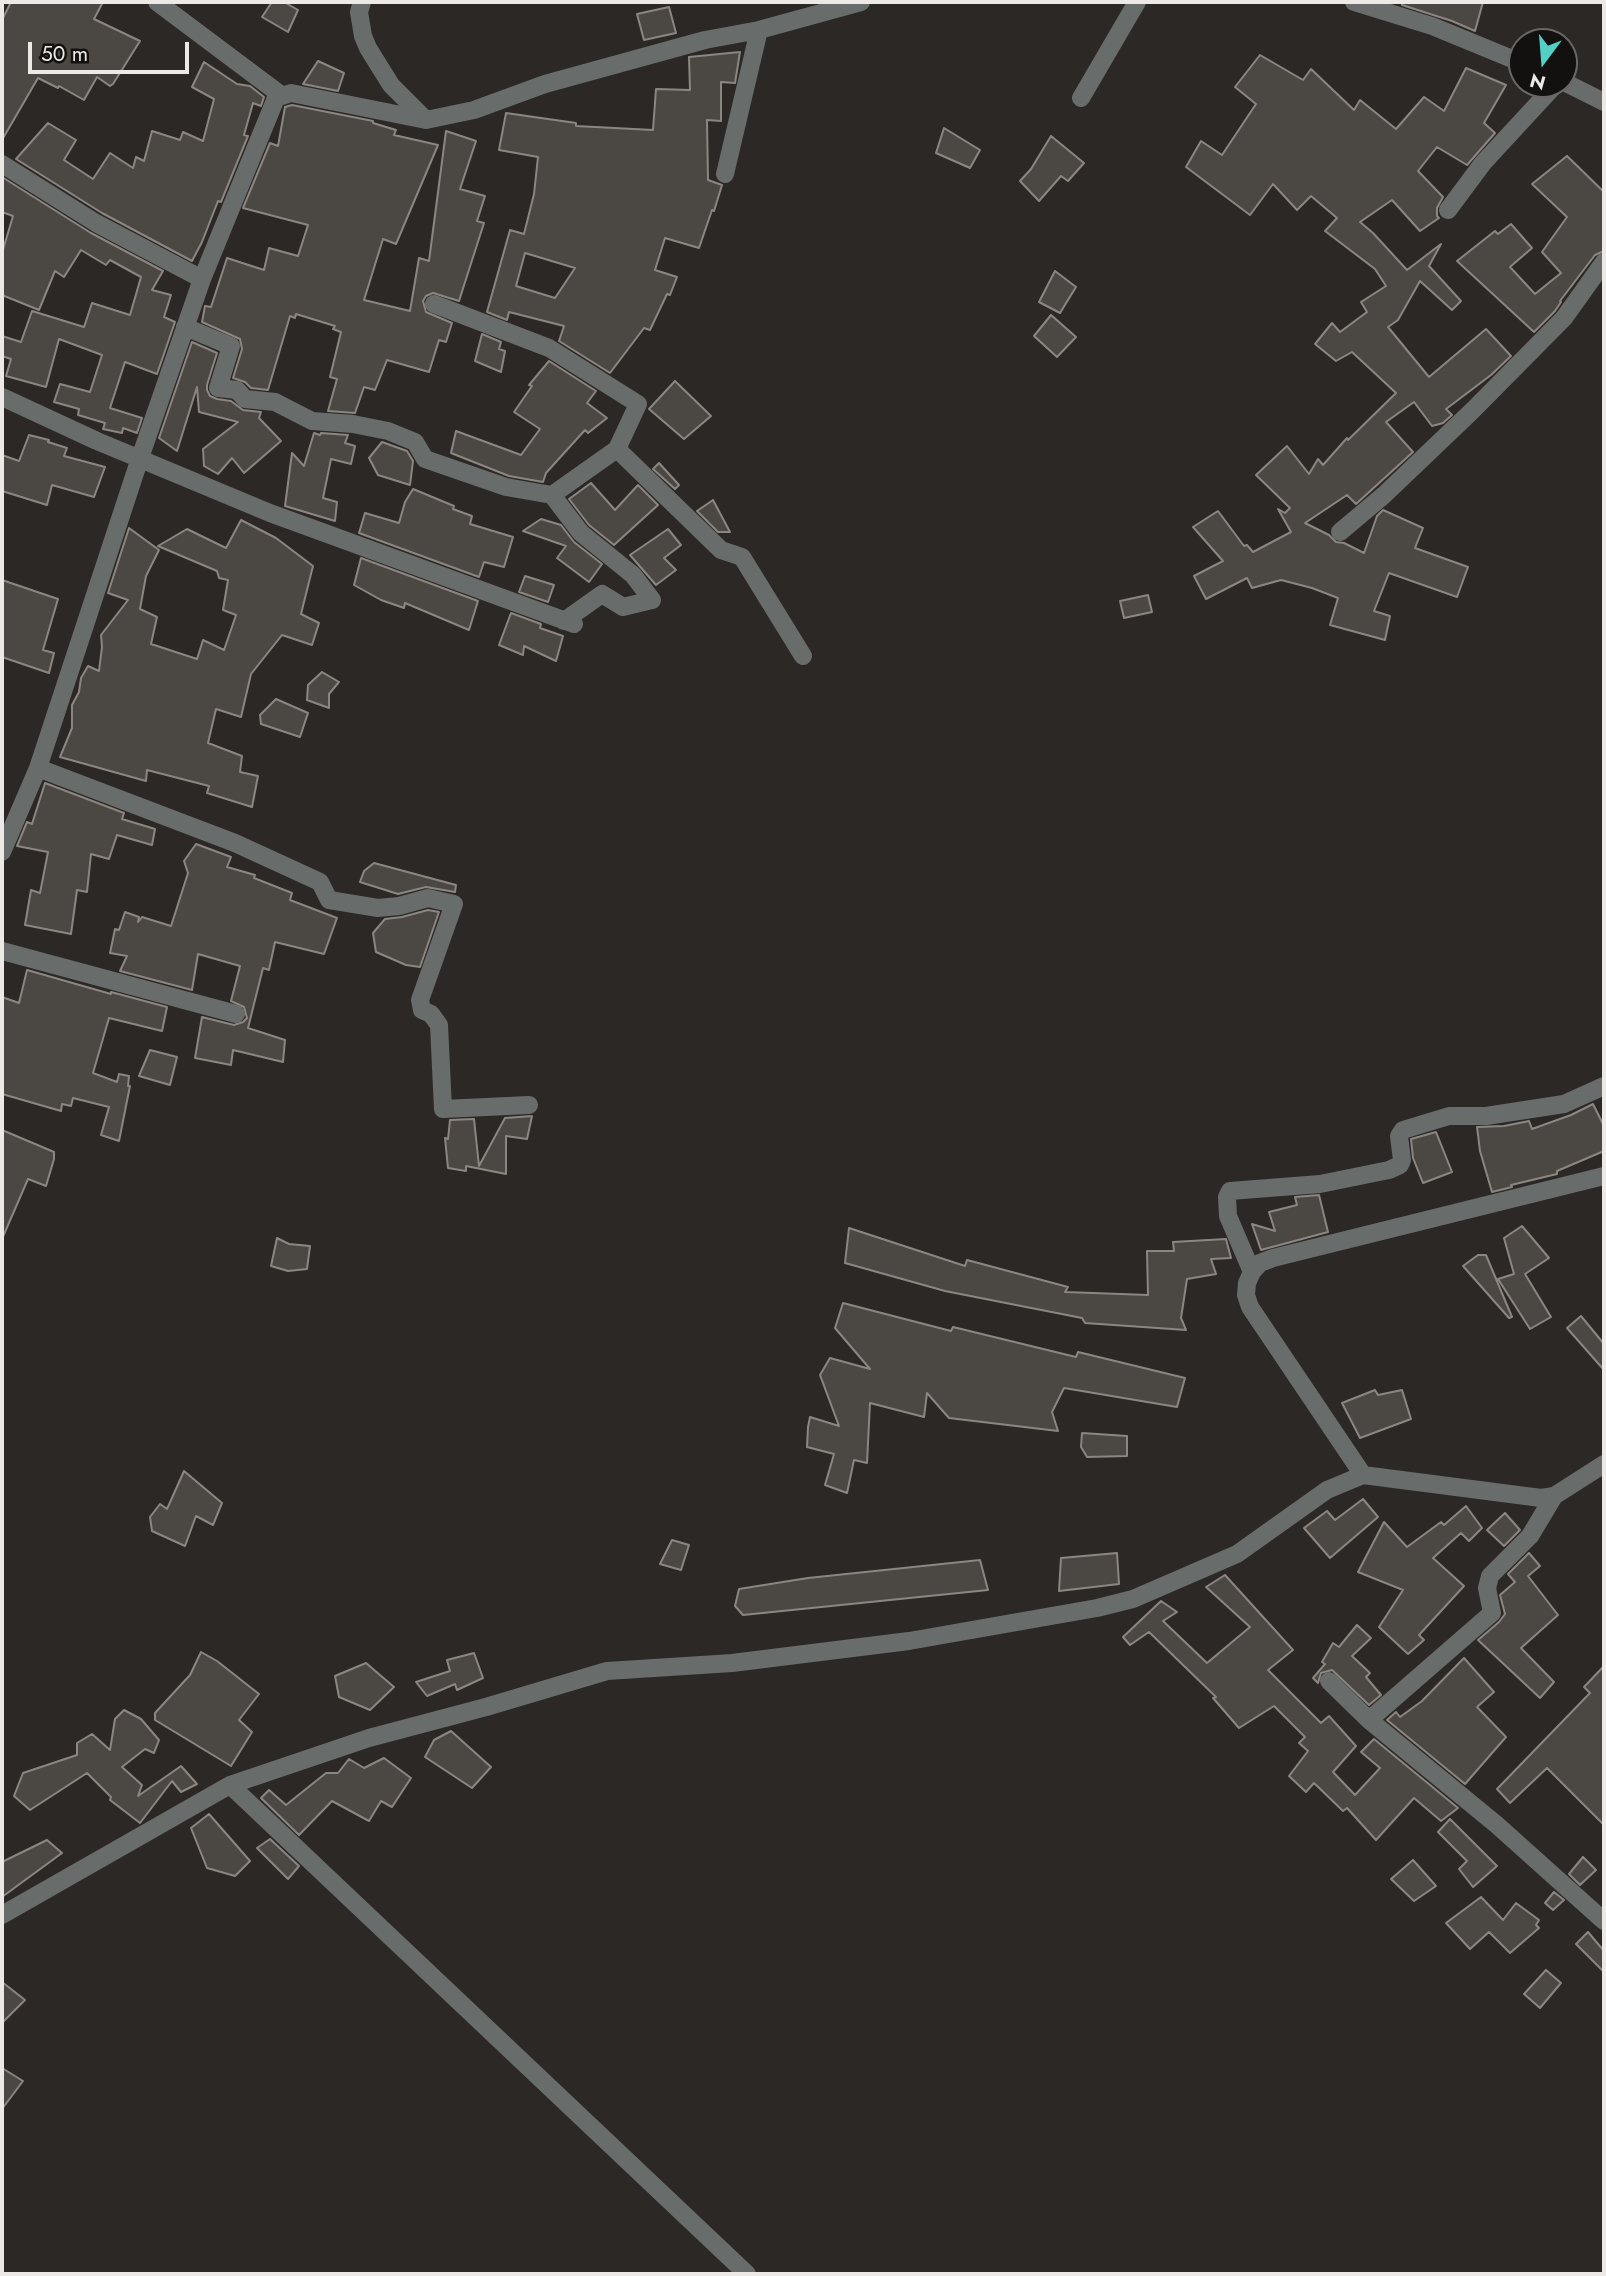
<!DOCTYPE html>
<style>
body{margin:0}
#map{position:relative;width:1606px;height:2276px;overflow:hidden;background:#2c2825;font-family:Jost,sans-serif}
canvas{display:block}
.frame{position:absolute;inset:0;border:4px solid #ece9e7;pointer-events:none}
.north{position:absolute;left:1508px;top:28px;width:70px;height:70px;box-sizing:border-box;background:#131110;border:2px solid #6a6766;border-radius:50%;rotate:196deg;font-size:19px;font-weight:700;line-height:28px;text-align:center;color:#ece9e7}
.north::after{content:'';display:block;margin:auto;width:24px;height:32px;background:#55cec5;clip-path:polygon(50% 0,100% 100%,50% 72%,0 100%)}
.scale{position:absolute;left:28px;top:42px;width:161px;height:32px;box-sizing:border-box;border:4px solid #ece9e7;border-top:0;padding-left:9px;font-size:21px;line-height:24px;white-space:nowrap;color:#ece9e7;-webkit-text-stroke:5px #131110;paint-order:stroke}
</style>
<div id="map">
<canvas width="1606" height="2276"></canvas>
<div class="frame"></div>
<div class="north">N</div>
<div class="scale">50 m</div>
</div>
<script>
const c = document.querySelector('canvas').getContext('2d');
c.lineJoin = 'round';
function fillPath(path, color) {
  c.fillStyle = color;
  c.fill(path, 'evenodd');
}
function poly(rows) {
  const path = new Path2D();
  for (const r of rows) {
    path.moveTo(r[0], r[1]);
    for (let i = 2; i < r.length; i += 2) path.lineTo(r[i], r[i + 1]);
  }
  return path;
}
function stroke(path, color, width, dash) {
  c.strokeStyle = color;
  c.lineWidth = width;
  c.lineCap = dash ? 'butt' : 'round';
  c.setLineDash(dash || []);
  c.stroke(path);
}
const building = poly([
 [11,2,103,2,94,19,140,41,113,84,110,86,97,77,84,100,59,86,58,88,38,78,2,140,2,20,11,2],
 [272,2,284,2,298,10,288,32,262,17,272,2],
 [1402,2,1483,2,1475,31,1452,21,1402,5,1402,2],
 [669,7,676,33,644,40,637,14,669,7],
 [740,52,735,83,721,82,721,121,707,120,708,180,722,185,714,211,712,210,699,248,665,238,655,270,677,277,670,295,667,294,650,330,644,328,610,373,559,341,564,326,509,312,507,320,487,312,510,230,524,234,534,194,538,157,499,150,506,113,576,123,576,126,653,130,656,89,690,90,689,57,740,52],
 [525,253,575,268,555,298,516,286,525,253],
 [1260,55,1303,80,1311,69,1354,110,1360,100,1396,129,1424,97,1444,111,1466,68,1506,85,1484,123,1495,133,1467,165,1437,147,1418,171,1443,197,1437,208,1437,216,1439,218,1420,231,1392,200,1360,222,1373,233,1407,270,1441,244,1429,266,1461,301,1452,310,1420,281,1398,320,1388,327,1429,377,1486,329,1511,356,1491,375,1446,409,1452,415,1443,423,1432,426,1414,402,1386,422,1413,452,1356,504,1347,495,1305,523,1329,535,1336,542,1344,543,1364,553,1377,516,1383,510,1423,528,1415,548,1468,567,1457,597,1389,573,1374,611,1390,616,1385,640,1330,625,1338,598,1312,588,1281,580,1252,588,1247,578,1206,599,1194,576,1223,561,1193,527,1218,511,1244,546,1247,545,1253,552,1291,532,1278,509,1285,513,1290,508,1256,475,1287,446,1309,474,1318,459,1323,465,1347,438,1348,440,1396,393,1352,352,1336,361,1315,344,1332,323,1340,332,1367,312,1361,302,1386,286,1375,269,1325,231,1337,218,1311,196,1297,210,1273,184,1250,215,1186,167,1201,141,1222,155,1256,104,1235,87,1260,55],
 [318,61,344,73,338,91,303,84,318,61],
 [204,62,237,84,250,86,264,97,261,106,253,103,244,135,248,136,221,202,218,201,202,242,192,261,102,213,16,159,48,123,76,140,64,160,93,179,110,153,133,168,136,157,144,161,152,131,180,140,183,132,203,141,214,99,192,87,204,62],
 [292,105,373,121,373,123,396,130,394,135,438,145,396,244,383,239,364,300,410,311,419,258,429,261,446,131,476,141,460,189,485,196,477,221,484,223,459,301,433,293,426,296,423,301,426,312,452,323,446,342,439,340,429,372,387,360,375,390,364,387,355,413,328,411,337,379,330,377,341,332,333,329,335,326,296,314,295,318,290,316,268,390,251,388,245,382,233,378,242,349,240,339,202,322,205,306,211,307,227,258,264,270,269,248,298,256,308,225,243,208,270,143,278,146,285,107,292,105],
 [944,128,980,150,970,168,936,153,944,128],
 [1051,136,1084,163,1068,181,1061,176,1039,201,1020,181,1031,169,1051,136],
 [1567,156,1604,192,1604,251,1595,255,1560,301,1561,302,1555,311,1534,332,1457,261,1495,231,1498,234,1511,224,1532,248,1510,267,1535,294,1561,273,1542,252,1567,217,1532,184,1567,156],
 [2,177,91,233,163,271,152,290,171,295,164,317,175,322,157,374,125,362,110,408,142,418,137,433,123,428,122,433,103,429,105,423,78,415,79,409,54,402,60,384,90,392,102,355,59,339,46,387,6,376,11,359,2,356,2,336,21,342,32,311,84,327,92,303,130,315,141,277,110,260,106,265,81,250,64,277,55,271,39,310,2,295,2,253,13,216,2,212,2,177],
 [1055,271,1076,287,1060,313,1039,302,1055,271],
 [1051,315,1076,337,1057,357,1034,336,1051,315],
 [482,334,501,342,499,349,505,351,501,372,475,361,482,334],
 [192,342,217,353,207,385,207,390,210,396,217,399,231,401,243,410,261,412,259,418,281,441,244,473,232,458,218,474,204,466,203,449,238,422,199,412,197,387,177,451,159,438,192,342],
 [549,361,596,391,587,403,607,418,588,433,585,430,546,473,543,482,509,476,451,453,456,431,521,455,540,429,514,412,532,386,529,385,549,361],
 [675,381,711,416,684,439,649,409,675,381],
 [314,433,320,435,321,433,348,435,345,443,355,446,351,464,331,459,323,498,337,502,335,521,285,506,292,453,304,466,314,433],
 [29,435,49,440,48,442,67,448,64,456,105,467,94,497,52,485,47,505,2,491,2,455,19,461,29,435],
 [382,442,407,451,413,461,410,485,378,475,369,458,382,442],
 [659,463,679,485,675,489,653,469,659,463],
 [591,483,615,510,638,485,658,505,614,545,589,525,569,499,591,483],
 [413,489,454,506,453,509,472,516,470,524,513,537,504,567,484,562,479,577,359,533,365,513,399,523,405,502,413,489],
 [713,500,730,532,718,532,697,511,713,500],
 [541,519,561,525,574,542,602,564,589,582,557,558,566,546,523,531,541,519],
 [241,520,276,538,313,566,301,614,319,623,312,645,282,635,251,674,241,717,216,709,208,743,242,756,240,772,258,776,252,807,207,793,209,786,147,770,146,781,60,757,72,728,72,705,79,692,81,678,88,666,99,671,102,647,101,635,128,600,108,593,129,528,159,550,146,576,140,609,157,617,151,644,197,659,203,640,224,650,236,615,223,610,228,580,219,578,217,571,158,546,187,529,226,548,241,520],
 [668,529,681,545,664,558,676,570,656,585,630,555,668,529],
 [361,558,478,601,469,630,405,603,404,608,381,600,354,585,361,558],
 [525,576,554,585,548,602,519,592,525,576],
 [2,580,58,599,43,650,54,653,49,673,2,657,2,580],
 [1148,595,1152,612,1124,618,1120,601,1148,595],
 [511,613,541,624,540,628,563,636,556,661,524,646,523,655,499,645,511,613],
 [322,672,339,682,329,694,329,708,307,700,308,685,322,672],
 [276,699,308,713,300,737,261,724,260,715,276,699],
 [45,783,124,813,122,819,155,829,152,845,117,835,109,859,91,854,87,892,77,890,71,934,25,925,31,890,40,893,48,852,17,846,27,822,32,824,45,783],
 [196,844,231,857,227,867,255,875,254,878,292,893,290,900,337,918,324,954,275,942,269,970,263,968,248,1028,285,1040,283,1062,233,1050,231,1065,195,1058,202,1017,234,1025,243,1022,247,1018,244,1007,231,1001,240,966,198,954,192,990,120,971,127,956,110,953,115,929,119,930,125,912,139,917,138,922,142,917,171,926,188,873,184,861,196,844],
 [374,863,456,885,455,892,426,887,398,894,360,882,364,871,374,863],
 [428,910,439,912,420,967,406,965,376,952,373,933,385,919,402,917,428,910],
 [27,970,111,994,111,992,167,1007,162,1031,109,1018,93,1073,117,1082,119,1074,129,1076,128,1086,130,1086,119,1141,101,1135,109,1107,73,1098,71,1106,62,1104,61,1111,2,1094,2,997,19,1003,27,970],
 [150,1050,177,1057,170,1085,139,1076,150,1050],
 [1593,1104,1604,1126,1604,1151,1557,1171,1557,1174,1511,1185,1512,1187,1492,1192,1480,1151,1477,1127,1504,1126,1529,1121,1532,1129,1571,1115,1593,1104],
 [532,1116,527,1139,506,1136,506,1174,466,1166,466,1171,448,1168,445,1138,448,1139,450,1120,474,1119,479,1166,505,1118,532,1116],
 [2,1130,54,1152,54,1159,46,1186,28,1179,2,1239,2,1130],
 [1436,1132,1452,1172,1423,1183,1413,1158,1411,1139,1436,1132],
 [1319,1195,1328,1232,1261,1250,1252,1224,1275,1231,1269,1212,1297,1205,1295,1197,1319,1195],
 [1522,1226,1549,1258,1525,1274,1551,1317,1530,1329,1498,1279,1514,1274,1504,1238,1522,1226],
 [849,1228,965,1266,967,1260,1068,1287,1065,1292,1148,1295,1147,1251,1174,1251,1173,1242,1226,1239,1231,1258,1211,1259,1216,1274,1187,1279,1181,1318,1186,1330,1085,1323,1082,1318,945,1291,845,1263,849,1228],
 [277,1238,289,1244,310,1246,307,1269,288,1271,271,1266,277,1238],
 [1478,1255,1486,1255,1512,1317,1509,1318,1463,1266,1478,1255],
 [843,1303,951,1331,953,1327,1076,1357,1078,1352,1185,1378,1177,1407,1064,1388,1052,1412,1058,1431,949,1418,927,1393,924,1417,870,1403,867,1463,854,1460,847,1493,825,1485,834,1454,807,1447,808,1427,810,1417,839,1426,820,1375,830,1358,870,1369,835,1328,843,1303],
 [1581,1316,1604,1344,1604,1370,1567,1328,1581,1316],
 [1375,1390,1378,1395,1402,1390,1411,1419,1360,1438,1342,1403,1375,1390],
 [1082,1433,1127,1436,1127,1456,1087,1457,1081,1447,1082,1433],
 [184,1471,222,1503,213,1525,196,1516,185,1546,152,1531,150,1517,160,1504,167,1509,184,1471],
 [1363,1499,1378,1517,1330,1558,1304,1528,1327,1511,1335,1520,1363,1499],
 [1466,1506,1482,1528,1469,1541,1461,1533,1433,1558,1464,1586,1419,1635,1424,1640,1408,1654,1379,1627,1403,1590,1358,1572,1384,1522,1407,1547,1441,1522,1444,1525,1466,1506],
 [1505,1513,1520,1530,1504,1546,1487,1530,1505,1513],
 [672,1540,689,1545,681,1570,660,1564,672,1540],
 [1117,1553,1119,1584,1059,1591,1061,1558,1117,1553],
 [1529,1553,1540,1566,1528,1576,1558,1615,1521,1648,1554,1682,1540,1698,1478,1640,1499,1622,1505,1614,1500,1595,1515,1582,1508,1574,1529,1553],
 [980,1560,988,1590,743,1615,735,1606,739,1589,808,1578,980,1560],
 [1225,1575,1293,1650,1268,1670,1321,1723,1329,1716,1356,1746,1333,1772,1355,1795,1380,1768,1361,1752,1374,1739,1458,1808,1441,1821,1414,1798,1376,1840,1347,1808,1343,1811,1314,1783,1306,1792,1289,1776,1308,1751,1299,1743,1305,1737,1274,1706,1239,1728,1213,1698,1216,1697,1149,1632,1130,1645,1123,1637,1161,1601,1177,1612,1163,1621,1207,1663,1250,1627,1206,1587,1225,1575],
 [1357,1625,1371,1638,1352,1656,1370,1673,1366,1677,1381,1695,1369,1705,1332,1670,1321,1673,1318,1683,1313,1678,1325,1664,1322,1662,1333,1643,1339,1647,1357,1625],
 [201,1652,217,1661,259,1694,239,1720,252,1732,231,1766,155,1720,155,1713,190,1675,201,1652],
 [474,1653,483,1678,457,1690,455,1684,427,1696,416,1682,450,1671,447,1660,474,1653],
 [1464,1658,1494,1692,1477,1707,1506,1737,1465,1784,1387,1720,1396,1712,1400,1717,1422,1701,1464,1658],
 [366,1663,394,1687,370,1710,339,1697,335,1676,366,1663],
 [1604,1666,1604,1825,1547,1768,1510,1803,1497,1789,1590,1693,1584,1687,1604,1666],
 [124,1710,141,1719,159,1740,154,1753,145,1749,122,1767,142,1785,138,1796,181,1766,197,1784,181,1792,172,1781,140,1823,110,1800,111,1797,87,1773,30,1810,14,1796,23,1773,77,1755,77,1743,92,1734,110,1750,115,1719,124,1710],
 [451,1731,491,1767,472,1788,425,1757,434,1740,451,1731],
 [384,1758,411,1778,392,1807,381,1801,369,1821,332,1801,299,1835,261,1798,269,1790,286,1805,326,1773,338,1773,349,1759,364,1768,384,1758],
 [209,1814,250,1861,235,1876,207,1868,191,1828,209,1814],
 [1450,1819,1497,1866,1473,1887,1459,1869,1467,1861,1438,1832,1450,1819],
 [270,1839,299,1866,288,1879,257,1848,270,1839],
 [47,1840,62,1853,2,1897,2,1862,47,1840],
 [1583,1857,1596,1870,1580,1885,1569,1874,1583,1857],
 [1413,1860,1436,1886,1414,1901,1391,1879,1413,1860],
 [1554,1892,1564,1900,1553,1910,1545,1903,1554,1892],
 [1481,1897,1503,1920,1516,1903,1539,1920,1536,1925,1539,1928,1510,1953,1489,1932,1470,1949,1446,1923,1481,1897],
 [1588,1932,1604,1951,1604,1972,1576,1944,1588,1932],
 [1546,1970,1561,1983,1540,2008,1524,1994,1546,1970],
 [2,1982,25,2000,2,2023,2,1982],
 [2,2068,23,2081,2,2109,2,2068]
]);
const minor = poly([
 [157,2,281,95],
 [362,2,359,12,363,36,368,48,391,85,426,120,474,110,545,84,705,40,759,30,861,2],
 [1354,2,1432,26,1522,63],
 [1564,82,1604,102],
 [1081,98,1137,2],
 [2,164,96,223,202,279],
 [725,174,759,30],
 [1448,210,1483,163,1556,84],
 [434,304,549,348,638,404,617,449],
 [185,327,231,346,218,388,237,390,245,399,275,402,312,421,353,424,388,431,415,442,425,459,506,487,552,495,581,533,633,575,652,600,623,607,602,594,564,621],
 [2,397,97,441,270,513,574,624],
 [552,495,617,449,721,550,742,557,803,656],
 [1340,532,1384,495,1472,411,1564,318,1604,262],
 [38,768,235,843,320,882,329,900,378,908,399,906,428,898,454,904,420,1000,422,1010,431,1014,439,1025,443,1109,529,1105],
 [2,852,38,768,140,458,202,279,276,98,291,93,426,120],
 [2,951,236,1014],
 [1252,1272,1228,1216,1227,1197,1230,1191,1320,1184,1389,1170,1400,1165,1402,1160,1399,1136,1403,1130,1449,1116,1486,1116,1564,1104,1604,1086],
 [1363,1475,1250,1307,1246,1295,1247,1283,1252,1272,1260,1263,1273,1258,1604,1176],
 [1329,1681,1369,1720,1497,1825,1604,1921],
 [1369,1720,1492,1613,1487,1588,1490,1576,1530,1536,1554,1496],
 [230,1785,747,2274],
 [2,1915,230,1785,369,1738,486,1707,607,1671,732,1663,909,1641,1097,1608,1133,1599,1237,1554,1327,1490,1363,1475,1541,1498,1554,1496,1604,1464]
]);
fillPath(building, '#4b4743');
stroke(building, '#8b8682', 2);
stroke(minor, '#686c6b', 18);
</script>
